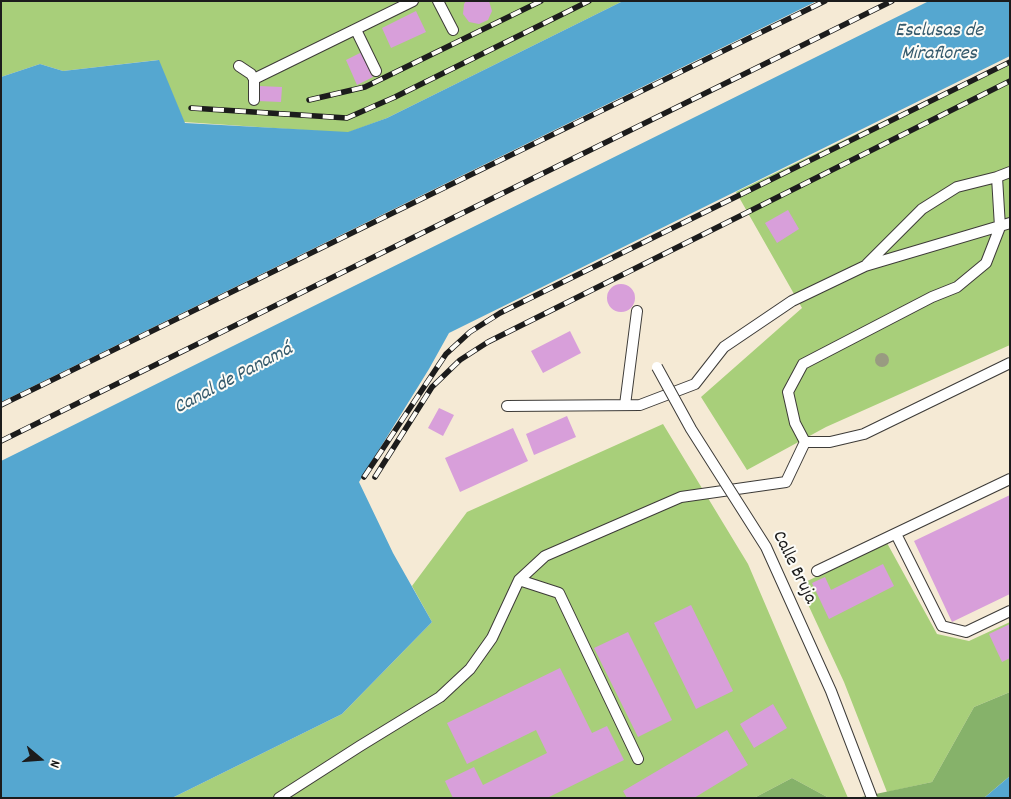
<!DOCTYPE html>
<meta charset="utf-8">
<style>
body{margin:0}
#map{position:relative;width:1011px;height:799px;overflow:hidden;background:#f5ead5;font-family:Dekko,sans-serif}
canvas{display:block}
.frame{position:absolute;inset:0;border:2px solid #1c1c1c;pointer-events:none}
.north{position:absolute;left:15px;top:734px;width:50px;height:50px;-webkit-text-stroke:4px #fdfcf7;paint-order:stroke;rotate:108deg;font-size:14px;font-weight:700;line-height:20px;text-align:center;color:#1c1c1c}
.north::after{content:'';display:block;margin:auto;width:18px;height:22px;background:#1c1c1c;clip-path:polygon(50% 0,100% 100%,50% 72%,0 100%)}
</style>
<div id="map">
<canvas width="1011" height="799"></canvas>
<div class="frame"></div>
<div class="north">N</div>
</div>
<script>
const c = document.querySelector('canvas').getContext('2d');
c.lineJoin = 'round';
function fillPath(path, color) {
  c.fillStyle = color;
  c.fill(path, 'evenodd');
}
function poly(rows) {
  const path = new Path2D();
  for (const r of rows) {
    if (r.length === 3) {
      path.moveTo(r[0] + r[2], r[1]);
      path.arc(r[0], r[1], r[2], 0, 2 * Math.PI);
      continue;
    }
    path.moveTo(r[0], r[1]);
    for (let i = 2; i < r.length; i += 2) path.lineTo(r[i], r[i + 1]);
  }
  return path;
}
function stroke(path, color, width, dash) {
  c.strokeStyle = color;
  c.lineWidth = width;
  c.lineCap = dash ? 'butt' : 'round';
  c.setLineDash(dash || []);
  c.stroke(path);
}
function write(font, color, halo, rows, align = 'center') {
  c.font = font + ' Dekko,sans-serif';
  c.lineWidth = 4;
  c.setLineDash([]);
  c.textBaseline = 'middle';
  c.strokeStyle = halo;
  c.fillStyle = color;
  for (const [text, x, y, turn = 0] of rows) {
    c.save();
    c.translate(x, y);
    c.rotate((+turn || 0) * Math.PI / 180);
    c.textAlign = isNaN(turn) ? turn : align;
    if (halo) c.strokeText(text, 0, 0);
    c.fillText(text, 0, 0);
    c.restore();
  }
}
const green = poly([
 [1,1,623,1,387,118,347,133,184,122,158,60,63,71,40,64,1,77],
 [1010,60,1010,345,826,427,747,470,701,397,802,308,736,192],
 [663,424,748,564,848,798,829,798,792,778,754,798,172,798,342,714,432,622,412,586,467,512],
 [887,543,937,634,969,641,1010,622,1010,692,974,707,932,782,887,792,844,682,799,585]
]);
const forest = poly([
 [1010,692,1010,776,984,798,857,798,932,782,974,707],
 [792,778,829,798,754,798]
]);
const water = poly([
 [623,1,817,1,1,402,1,77,40,64,63,71,159,60,185,123,348,132,387,118],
 [929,1,1010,1,1010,56,449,333,429,369,359,482,393,553,432,622,342,714,172,798,1,798,1,461],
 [1010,776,1010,798,984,798]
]);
const building = poly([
 [466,1,489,1,492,11,488,20,479,24,469,22,463,14,464,4],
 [416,11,426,32,391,48,382,28],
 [362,52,373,77,357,85,346,60],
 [259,86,282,87,281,102,258,101],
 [788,210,799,229,777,243,765,223],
 [621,298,14],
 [570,331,581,353,543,373,531,351],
 [439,408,454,415,443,436,428,428],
 [567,416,576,437,534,455,526,434],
 [513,428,528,461,460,492,445,458],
 [1010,495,1010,594,952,622,914,541],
 [883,564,894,586,829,619,812,583,825,577,831,590],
 [691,605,733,691,696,709,654,623],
 [1010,624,1010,658,1002,662,989,634],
 [628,632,672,720,638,737,594,648],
 [560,668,592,733,607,726,624,760,547,798,453,798,445,781,474,767,483,785,547,753,536,730,467,764,447,723],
 [773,704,787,728,754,748,740,724],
 [727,730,748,765,694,798,627,798,623,791]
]);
const service = poly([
 [438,1,453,30],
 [356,30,376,71],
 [239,66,251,74,254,79,254,100],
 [254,79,413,1],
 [867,264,922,209,957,187,997,177,1010,172],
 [625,405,637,311],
 [507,406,640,405,695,384,724,347,792,301,865,266,1010,223],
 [805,442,795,423,788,392,803,364,932,297,957,287,986,263,1000,227,997,177],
 [896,534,942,626,966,632,1010,611],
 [817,571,1010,479],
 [519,580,559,593,638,759],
 [279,798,360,746,440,697,470,669,492,638,519,580,545,556,681,497,786,482,805,442,830,442,864,434,1010,363]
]);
const rail = poly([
 [309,100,365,87,541,1],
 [191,108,347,118,395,97,589,1],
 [1,405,825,1],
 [1,441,892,1],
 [364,477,446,354,470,332,500,313,1010,62],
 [375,477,432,387,460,360,488,342,1010,81]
]);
const serviceBridge = poly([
 [657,367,691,429,766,547,831,691,872,798]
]);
const trees = [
 [882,360]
];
const streetNames = [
 ["Calle Bruja",793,568,64]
];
const waterNames = [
 ["Esclusas de",939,32],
 ["Miraflores",939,55],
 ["Canal de Panamá",234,380,-28]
];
fillPath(green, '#a8cf7a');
fillPath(forest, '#86b26a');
fillPath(water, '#55a7d0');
fillPath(building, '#d89fda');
stroke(service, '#3d3b38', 12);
stroke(service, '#fff', 10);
stroke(rail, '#1c1c1c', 5.5);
stroke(rail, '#fdfcf7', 4, [11]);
stroke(serviceBridge, '#3d3b38', 12, []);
stroke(serviceBridge, '#fff', 10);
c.fillStyle = '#999b81';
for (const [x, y] of trees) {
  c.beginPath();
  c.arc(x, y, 7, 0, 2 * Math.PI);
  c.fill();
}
write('19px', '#1c1c1c', '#fdfcf7', streetNames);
write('italic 20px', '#365b6d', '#fdfcf7', waterNames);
</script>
